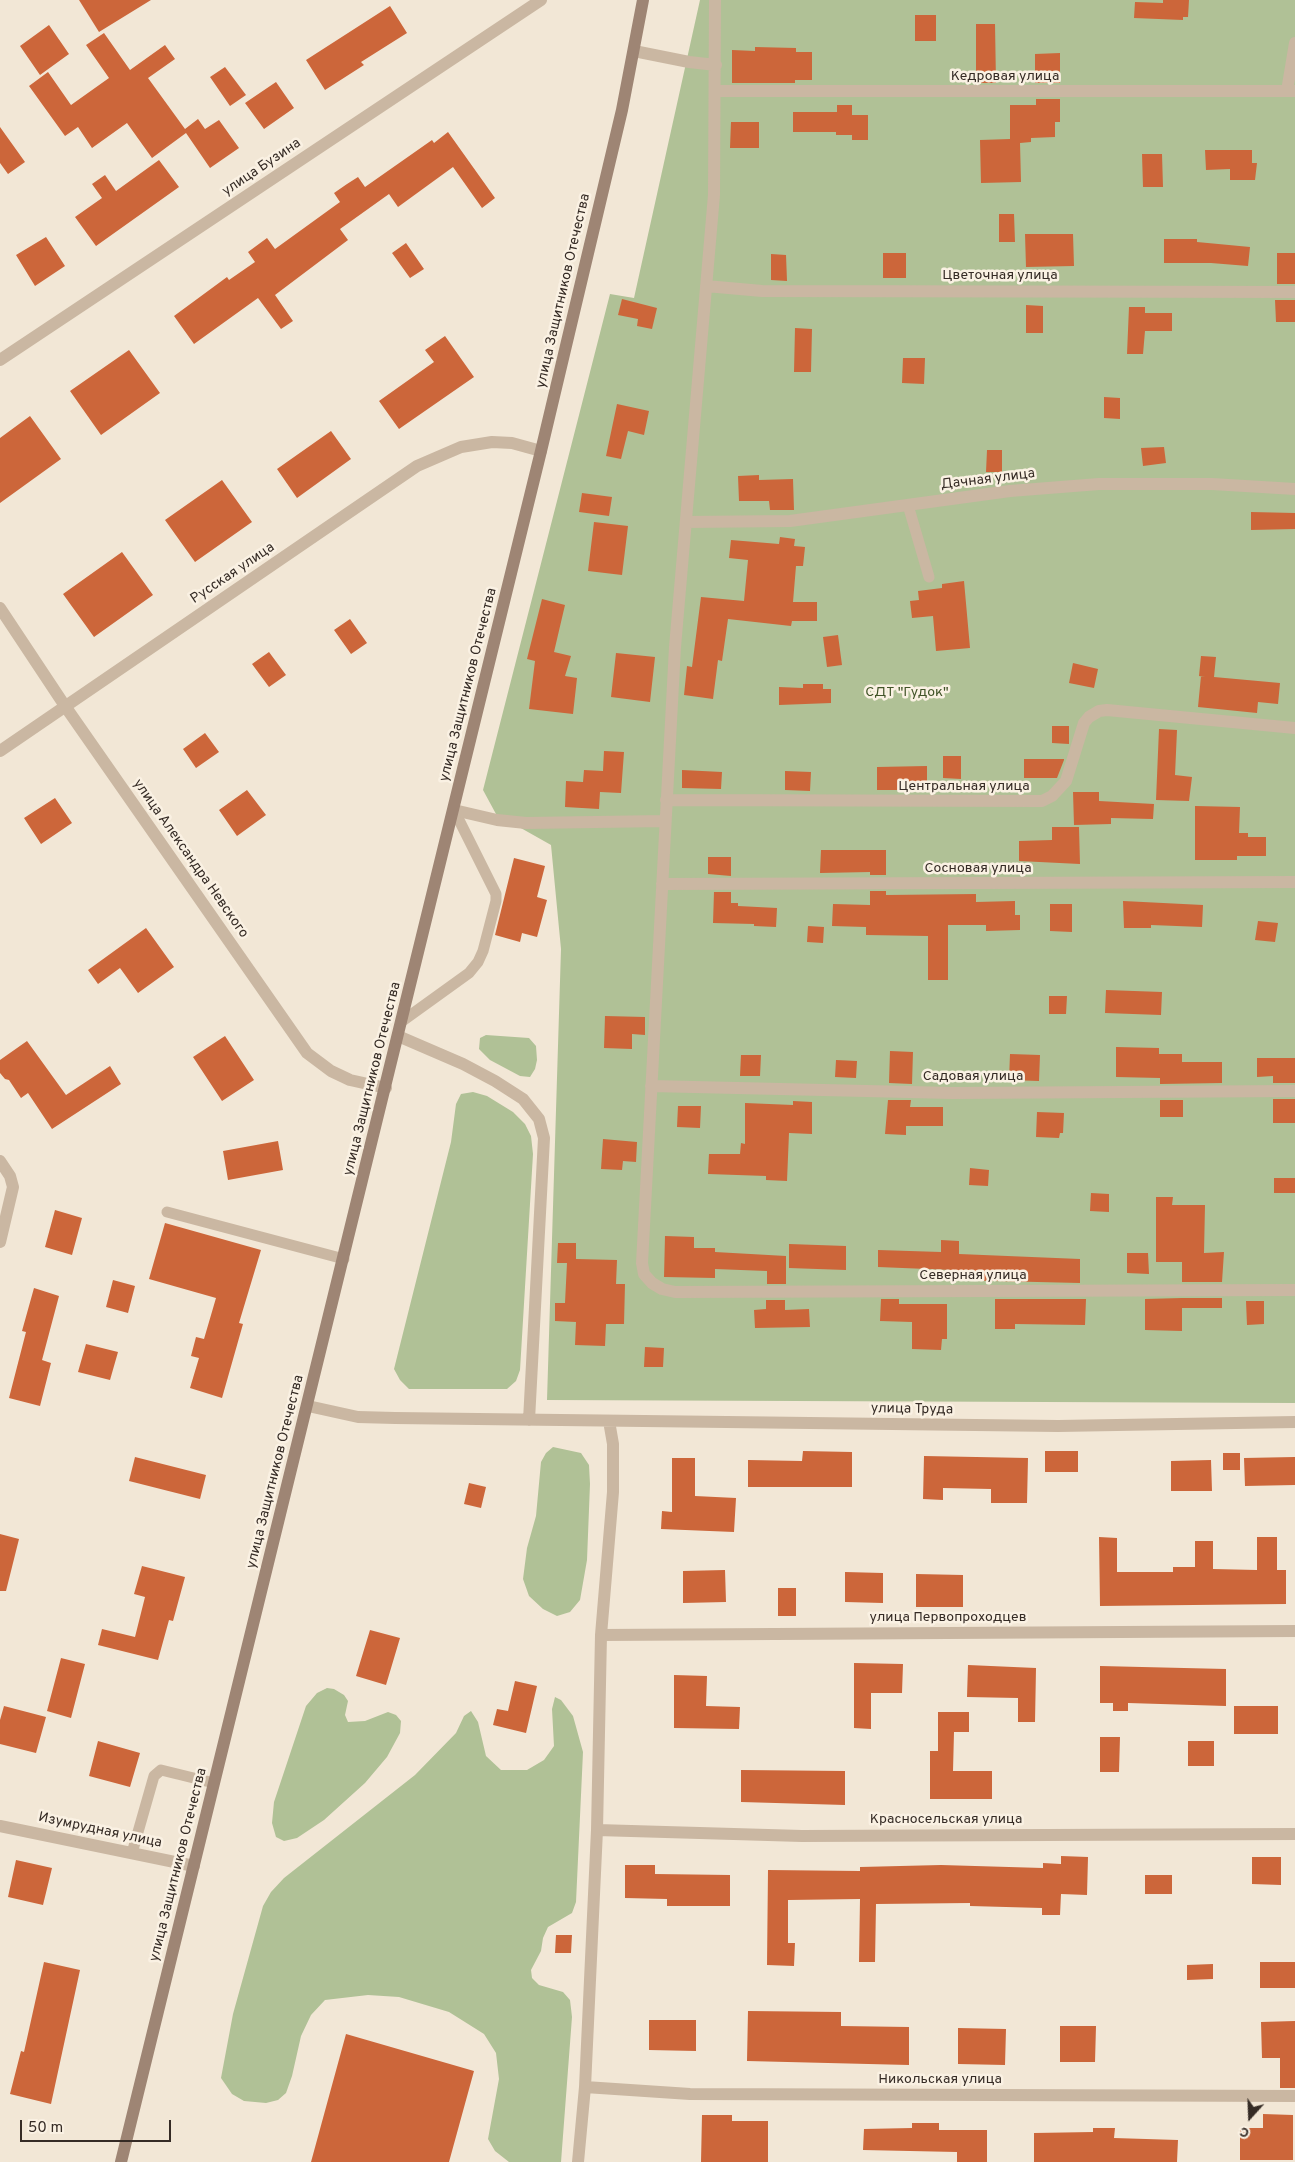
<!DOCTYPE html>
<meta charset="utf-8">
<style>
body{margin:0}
#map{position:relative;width:1295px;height:2162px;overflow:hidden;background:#f2e7d6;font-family:Overpass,sans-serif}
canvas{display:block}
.north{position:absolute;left:1225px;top:2092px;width:50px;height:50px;-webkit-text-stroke:4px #faf1e3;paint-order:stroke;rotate:200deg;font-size:14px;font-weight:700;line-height:20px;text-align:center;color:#352b25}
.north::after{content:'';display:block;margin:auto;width:18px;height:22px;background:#352b25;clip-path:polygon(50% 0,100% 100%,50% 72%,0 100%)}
.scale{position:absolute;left:20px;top:2120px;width:151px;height:22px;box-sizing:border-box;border:2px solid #352b25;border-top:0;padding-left:6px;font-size:15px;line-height:18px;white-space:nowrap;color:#352b25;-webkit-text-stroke:4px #faf1e3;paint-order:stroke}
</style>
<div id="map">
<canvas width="1295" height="2162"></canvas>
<div class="north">С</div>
<div class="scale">50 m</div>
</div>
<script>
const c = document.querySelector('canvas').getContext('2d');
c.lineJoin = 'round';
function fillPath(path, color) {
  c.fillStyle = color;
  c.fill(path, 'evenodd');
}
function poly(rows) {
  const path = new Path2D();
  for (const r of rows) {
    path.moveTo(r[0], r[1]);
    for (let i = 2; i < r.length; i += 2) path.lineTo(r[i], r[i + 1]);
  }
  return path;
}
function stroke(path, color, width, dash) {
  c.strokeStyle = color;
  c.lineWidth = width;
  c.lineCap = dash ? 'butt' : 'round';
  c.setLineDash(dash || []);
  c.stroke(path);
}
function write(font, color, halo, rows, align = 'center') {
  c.font = font + ' Overpass,sans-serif';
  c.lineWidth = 5;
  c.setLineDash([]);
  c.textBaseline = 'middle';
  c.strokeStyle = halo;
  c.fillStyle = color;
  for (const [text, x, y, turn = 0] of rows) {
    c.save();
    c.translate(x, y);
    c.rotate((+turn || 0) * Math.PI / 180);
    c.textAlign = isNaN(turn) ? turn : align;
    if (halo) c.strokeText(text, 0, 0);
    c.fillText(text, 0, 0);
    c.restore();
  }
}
const green = poly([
 [700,0,1295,0,1295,1403,547,1400,561,949,551,845,496,814,483,790,610,294,634,298],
 [486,1035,529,1038,536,1046,537,1060,535,1069,530,1077,520,1076,490,1060,479,1049,480,1038],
 [473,1092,487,1096,513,1112,525,1124,531,1136,533,1154,520,1370,516,1381,507,1389,409,1389,400,1380,394,1369,451,1142,456,1104,461,1094],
 [553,1447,581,1453,589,1465,590,1484,587,1560,580,1600,570,1612,557,1616,543,1609,529,1596,523,1579,527,1548,536,1516,541,1462,546,1453],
 [327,1688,334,1689,344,1695,348,1701,345,1715,348,1722,365,1721,388,1712,396,1715,401,1721,400,1733,387,1757,365,1783,324,1820,297,1838,284,1841,276,1837,272,1823,274,1802,306,1706,317,1693],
 [555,1697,561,1700,573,1716,583,1752,576,1902,572,1913,548,1927,543,1938,541,1951,531,1970,532,1978,539,1985,563,1992,570,2000,572,2017,561,2162,509,2162,495,2151,488,2139,499,2079,496,2053,484,2034,449,2012,399,1997,368,1995,325,2000,311,2015,301,2036,292,2076,286,2093,278,2100,266,2103,244,2101,232,2094,221,2078,233,2014,263,1906,271,1892,284,1878,415,1775,456,1733,464,1716,471,1711,478,1722,486,1756,501,1770,527,1770,544,1760,554,1746,552,1709]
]);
const building = poly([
 [79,0,151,0,99,32],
 [1163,0,1189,0,1188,17,1183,17,1183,20,1134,18,1135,2,1163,3],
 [390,6,407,33,361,62,364,65,325,90,306,60],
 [915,15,936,15,936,41,915,41],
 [976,24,995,24,996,83,976,83],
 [49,25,69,54,40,75,20,46],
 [104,33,130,70,165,45,175,59,148,78,185,129,198,119,205,129,219,120,239,148,210,168,186,133,152,158,127,123,92,148,78,127,65,136,29,86,48,72,71,105,109,78,86,45],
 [755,47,796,48,796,52,812,52,812,80,795,80,795,83,732,83,732,50,755,51],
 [1060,53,1060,83,1035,83,1035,54],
 [225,67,246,95,230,106,210,77],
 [276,82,294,108,264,129,245,103],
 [1036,99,1060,99,1060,122,1055,122,1055,137,1031,138,1031,142,1020,143,1021,182,981,183,980,140,1010,139,1010,105,1036,105],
 [837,105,852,105,852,115,868,115,868,140,852,140,852,135,836,135,836,132,793,132,793,112,837,112],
 [731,122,759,122,759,148,730,148],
 [0,127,25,162,8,174,0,163],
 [448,132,495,198,482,208,453,167,398,207,389,194,340,229,348,240,275,295,293,321,281,329,258,298,194,344,174,316,227,277,229,280,255,262,248,252,267,238,275,249,340,202,334,193,347,184,358,177,365,187,432,140,434,143],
 [1205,150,1252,150,1252,163,1257,163,1255,180,1230,180,1230,169,1206,170],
 [1142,154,1162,154,1163,187,1143,187],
 [159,160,179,187,96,246,75,217,102,198,92,184,105,175,116,191],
 [999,214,1014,214,1015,242,999,242],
 [1025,234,1073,234,1074,266,1026,267],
 [46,237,65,266,35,286,16,255],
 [1164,239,1197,239,1197,242,1250,247,1248,266,1211,263,1164,263],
 [406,243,424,269,410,278,392,253],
 [883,253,906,253,906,278,883,278],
 [1277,253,1295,253,1295,284,1277,284],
 [771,254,786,255,787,281,771,280],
 [622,299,657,308,652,329,637,326,638,319,618,315],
 [1275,300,1295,300,1295,322,1276,322],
 [1026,305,1043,306,1043,333,1026,333],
 [1129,307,1145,307,1145,313,1172,313,1172,331,1145,331,1143,354,1127,354],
 [795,328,812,329,811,372,794,372],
 [445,336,474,377,399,429,379,401,434,362,425,350],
 [129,350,160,393,101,435,70,391],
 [903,358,925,358,924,384,902,383],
 [1104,397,1120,398,1120,419,1104,418],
 [617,404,649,411,644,435,628,431,621,459,606,456],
 [30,416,61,459,0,503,0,438],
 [331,431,351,459,297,498,277,469],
 [1164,447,1166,463,1143,466,1141,448],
 [987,450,1002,450,1002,472,986,472],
 [759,475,759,480,793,479,794,510,770,510,769,501,739,501,738,476],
 [222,480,252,522,195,562,165,520],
 [582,493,612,497,609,516,579,512],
 [1251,512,1295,513,1295,529,1251,530],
 [594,522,628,526,622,575,588,571],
 [780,537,795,539,794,546,805,547,803,566,796,566,793,602,817,602,817,621,792,621,791,626,728,619,722,661,718,660,713,699,684,695,687,666,692,667,701,597,744,601,748,560,729,558,731,540,779,544],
 [122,552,153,595,94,637,63,594],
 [964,581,970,648,936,651,933,616,912,618,910,601,919,600,918,591,942,588,942,584],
 [542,599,565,605,554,652,571,656,565,676,577,678,573,714,529,709,535,661,527,659],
 [350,619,367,643,351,654,334,630],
 [838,635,842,665,827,667,823,637],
 [269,652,286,675,269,687,252,664],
 [616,653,655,657,650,702,611,697],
 [1201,656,1216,657,1214,677,1280,683,1278,704,1258,702,1257,713,1198,707,1201,676,1205,677,1199,676],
 [1073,663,1098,669,1094,688,1069,683],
 [803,684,823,684,823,689,831,689,831,703,779,705,779,687,803,688],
 [1052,726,1069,726,1069,744,1052,743],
 [1159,729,1177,730,1175,775,1192,777,1189,801,1156,800],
 [205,733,219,752,196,768,183,749],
 [604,751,624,752,621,793,600,792,599,809,565,807,566,781,583,782,584,770,603,771],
 [943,756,961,756,961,779,943,778],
 [1024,759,1064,759,1064,760,1057,778,1024,778],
 [927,766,927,784,898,784,898,790,877,790,877,767],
 [682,770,722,772,721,789,682,788],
 [785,771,811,772,810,791,785,790],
 [247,790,266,815,237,836,219,810],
 [1073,792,1099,792,1099,801,1154,804,1153,819,1111,818,1111,824,1074,825],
 [55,798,72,823,41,844,24,818],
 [1195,806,1240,807,1239,833,1248,833,1248,837,1266,837,1266,856,1237,856,1237,860,1195,860],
 [1052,827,1079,827,1080,864,1019,861,1019,841,1052,840],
 [821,850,886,850,886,875,870,875,870,872,820,873],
 [708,857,731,857,731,876,708,874],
 [514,858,545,866,537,897,547,900,537,937,522,933,520,942,495,935],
 [870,891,886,891,886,895,976,894,976,902,1015,901,1015,915,1020,915,1020,930,986,931,986,925,948,925,948,980,928,980,928,936,866,935,866,927,832,926,833,904,870,905],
 [714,892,731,892,731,903,738,903,738,906,777,908,776,927,754,926,754,924,713,923],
 [1123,901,1203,905,1202,927,1151,925,1151,928,1124,928],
 [1050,904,1072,904,1072,932,1050,931],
 [1258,921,1278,923,1275,942,1255,940],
 [808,926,824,927,823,943,807,942],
 [146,928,174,967,138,993,120,968,98,984,88,970],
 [1106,990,1162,992,1161,1015,1105,1013],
 [1049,996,1067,996,1066,1014,1049,1014],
 [605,1016,645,1017,645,1035,632,1034,632,1049,604,1048],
 [225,1036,254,1080,222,1101,193,1057],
 [27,1041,66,1095,110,1066,121,1084,52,1129,28,1093,21,1098,9,1080,5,1079,0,1073,0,1060],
 [1116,1047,1159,1048,1159,1054,1182,1054,1182,1062,1222,1062,1222,1083,1160,1084,1160,1078,1116,1077],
 [890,1051,913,1052,912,1084,889,1083],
 [1010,1054,1040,1055,1039,1081,1009,1080],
 [741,1055,761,1055,760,1076,740,1076],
 [1257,1058,1295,1058,1295,1083,1273,1083,1273,1076,1257,1077],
 [836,1060,857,1061,856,1078,835,1077],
 [1273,1099,1295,1099,1295,1123,1273,1123],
 [888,1100,911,1100,910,1107,943,1107,943,1126,906,1126,906,1135,885,1134],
 [1160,1100,1183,1100,1183,1117,1160,1117],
 [793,1101,812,1102,812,1134,789,1133,787,1181,766,1180,766,1176,708,1174,709,1154,740,1154,741,1143,745,1144,745,1103,793,1105],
 [678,1106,701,1106,700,1128,677,1127],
 [1037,1112,1064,1113,1063,1133,1060,1133,1059,1138,1036,1137],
 [603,1139,637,1142,636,1162,623,1161,622,1170,601,1169],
 [278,1141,283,1170,228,1180,223,1151],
 [970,1168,989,1170,988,1186,969,1185],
 [1274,1178,1295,1178,1295,1193,1274,1193],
 [1091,1193,1109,1194,1109,1212,1090,1211],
 [1156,1197,1173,1197,1172,1205,1205,1205,1204,1253,1224,1252,1222,1282,1182,1282,1182,1262,1156,1262],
 [55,1210,82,1218,72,1255,45,1247],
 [165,1223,261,1250,239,1323,243,1324,222,1398,190,1388,199,1358,191,1356,196,1337,204,1339,216,1298,149,1279],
 [665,1236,694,1237,694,1248,715,1248,715,1252,786,1256,786,1284,767,1284,767,1271,715,1269,715,1278,664,1277],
 [941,1240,959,1241,959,1254,1080,1259,1080,1283,952,1280,952,1270,878,1267,878,1250,941,1252],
 [558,1243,576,1243,576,1259,617,1260,616,1284,625,1284,624,1324,606,1324,605,1346,575,1345,576,1322,555,1321,555,1303,565,1303,567,1263,557,1263],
 [789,1244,846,1246,846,1270,789,1268],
 [1127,1253,1148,1253,1149,1274,1127,1273],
 [113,1280,135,1286,128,1313,106,1307],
 [34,1288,59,1296,42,1360,51,1363,40,1406,9,1398,26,1332,22,1331],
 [1182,1298,1222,1298,1222,1308,1182,1308,1182,1331,1145,1330,1145,1299],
 [881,1299,899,1299,899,1304,947,1304,947,1339,942,1339,941,1350,912,1349,912,1322,880,1321],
 [995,1299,1086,1299,1085,1325,1015,1324,1015,1329,995,1329],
 [766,1300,785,1300,785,1310,809,1309,810,1327,755,1328,754,1310,766,1309],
 [1246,1301,1264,1301,1264,1324,1247,1325],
 [86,1344,118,1352,110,1380,78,1372],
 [645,1347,664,1348,663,1367,644,1367],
 [803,1451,852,1452,852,1487,748,1487,748,1460,802,1461],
 [1045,1451,1078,1451,1078,1472,1045,1472],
 [1223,1453,1240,1453,1240,1470,1223,1470],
 [924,1456,1028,1458,1027,1503,991,1503,991,1489,943,1488,943,1500,923,1499],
 [135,1457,206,1475,200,1499,129,1481],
 [1295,1457,1295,1485,1245,1486,1244,1458],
 [672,1458,695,1458,695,1496,736,1498,734,1532,661,1529,662,1511,672,1512],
 [1211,1460,1212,1491,1171,1491,1171,1461],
 [469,1483,486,1487,481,1508,464,1504],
 [0,1534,19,1539,6,1591,0,1591],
 [1099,1537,1117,1538,1117,1572,1173,1572,1173,1567,1195,1567,1195,1541,1213,1541,1213,1569,1257,1570,1257,1537,1277,1537,1277,1570,1286,1570,1286,1604,1100,1606],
 [142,1566,185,1577,173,1621,169,1620,158,1660,98,1645,102,1629,135,1637,145,1597,134,1594],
 [725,1570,726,1602,683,1603,683,1571],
 [845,1572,883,1573,883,1603,845,1602],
 [916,1574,963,1575,963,1607,916,1607],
 [778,1588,796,1588,796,1616,778,1616],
 [370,1630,400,1638,386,1685,356,1676],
 [61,1658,85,1664,71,1718,47,1711],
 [854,1663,903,1664,902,1693,871,1693,871,1729,854,1728],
 [968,1665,1036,1668,1035,1722,1018,1722,1018,1698,967,1697],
 [1100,1666,1226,1669,1226,1706,1128,1703,1128,1711,1113,1711,1113,1703,1100,1703],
 [674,1675,707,1676,706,1706,740,1707,739,1729,674,1728],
 [515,1681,537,1686,526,1733,493,1725,497,1709,508,1711],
 [4,1706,46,1717,36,1753,0,1744,0,1720],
 [1234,1706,1278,1706,1278,1734,1234,1734],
 [938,1712,969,1712,969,1732,954,1732,953,1771,992,1771,992,1799,930,1799,930,1751,938,1751],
 [1100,1737,1120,1737,1119,1772,1100,1772],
 [98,1741,140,1753,130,1787,89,1776],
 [1188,1741,1214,1741,1214,1766,1188,1766],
 [741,1770,845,1771,845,1805,741,1802],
 [1061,1856,1088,1857,1087,1895,1061,1894,1060,1915,1042,1915,1042,1908,970,1906,970,1903,876,1904,875,1962,859,1962,860,1899,788,1900,788,1943,795,1943,794,1966,767,1965,768,1870,860,1871,860,1867,941,1865,1043,1868,1043,1863,1061,1864],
 [1252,1857,1281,1857,1281,1885,1252,1884],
 [16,1860,52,1868,43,1905,8,1897],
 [625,1865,655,1865,655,1874,730,1875,730,1906,667,1906,667,1899,625,1898],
 [1145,1875,1172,1875,1172,1894,1145,1894],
 [556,1935,572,1935,571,1953,555,1953],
 [44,1962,80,1970,51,2104,10,2094,21,2051,24,2052],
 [1260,1962,1295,1962,1295,1988,1260,1988],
 [1213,1964,1213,1979,1187,1980,1187,1965],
 [748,2011,841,2012,841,2026,909,2027,909,2065,747,2061],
 [649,2020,696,2020,696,2051,649,2050],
 [1295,2021,1295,2088,1280,2088,1280,2058,1262,2058,1261,2022],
 [1060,2026,1096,2026,1095,2062,1060,2062],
 [958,2028,1006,2029,1005,2065,958,2064],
 [346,2034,474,2071,449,2162,311,2162],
 [1263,2114,1293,2115,1293,2160,1240,2160,1240,2128,1263,2128],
 [702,2115,732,2115,732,2121,768,2121,768,2162,701,2162],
 [912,2123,939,2123,939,2130,987,2130,987,2162,957,2162,957,2152,863,2150,864,2129,912,2128],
 [1093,2128,1115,2128,1114,2138,1178,2140,1177,2162,1034,2162,1034,2133,1093,2132]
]);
const lane = poly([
 [908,505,929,577],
 [401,1022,469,973,478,962,483,951,496,901,496,894,454,810],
 [167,1212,344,1259],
 [132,1853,154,1776,161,1770,214,1783]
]);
const street = poly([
 [715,0,714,195,675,647,642,1263,644,1274,652,1283,662,1289,675,1292,1295,1290],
 [634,51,689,62,716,65],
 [716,91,1295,91],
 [1287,91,1295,43],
 [706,286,762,291,1295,292],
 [0,360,541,0],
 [686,522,790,521,1010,491,1099,484,1212,484,1295,489],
 [0,608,65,706,307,1053,331,1071,350,1080,386,1088],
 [0,751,417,466,461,447,492,442,512,443,541,451],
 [666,800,1042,801,1052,796,1066,781,1084,723,1089,717,1099,711,1107,710,1295,728],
 [454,810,497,820,526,823,665,821],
 [662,884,1295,882],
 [398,1036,463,1064,495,1081,523,1099,539,1119,544,1138,529,1420],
 [651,1086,952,1093,1295,1091],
 [0,1161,10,1176,13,1187,0,1242],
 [308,1406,358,1417,395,1418,1058,1426,1295,1422],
 [601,1635,1295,1631],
 [0,1826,194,1866],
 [597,1830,802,1836,1295,1834],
 [585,2087,690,2094,1295,2096],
 [578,2162,585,2087,597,1830,601,1635,613,1492,613,1444,609,1421]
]);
const secondary = poly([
 [121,2162,541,451,622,110,643,0]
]);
const streetNames = [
 ["Кедровая улица",1005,77],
 ["улица Бузина",262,168,-34],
 ["Цветочная улица",1000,276],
 ["улица Защитников Отечества",564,291,-77],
 ["Дачная улица",988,480,-7],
 ["Русская улица",233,574,-34],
 ["улица Защитников Отечества",469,685,-76],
 ["Центральная улица",964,787],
 ["улица Александра Невского",190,859,55],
 ["Сосновая улица",978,869],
 ["Садовая улица",973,1077],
 ["улица Защитников Отечества",373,1079,-76],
 ["Северная улица",973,1276],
 ["улица Труда",912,1410,1],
 ["улица Защитников Отечества",276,1472,-76],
 ["улица Первопроходцев",948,1618],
 ["Красносельская улица",946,1820],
 ["Изумрудная улица",100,1831,12],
 ["улица Защитников Отечества",179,1865,-76],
 ["Никольская улица",940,2080]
];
const parkNames = [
 ["СДТ \"Гудок\"",907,693]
];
fillPath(green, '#b0c196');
fillPath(building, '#cc663a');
stroke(lane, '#cab7a2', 11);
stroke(street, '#cab7a2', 12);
stroke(secondary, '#9e8574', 12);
write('14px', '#352b25', '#faf1e3', streetNames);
write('14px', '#415428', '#faf1e3', parkNames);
</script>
